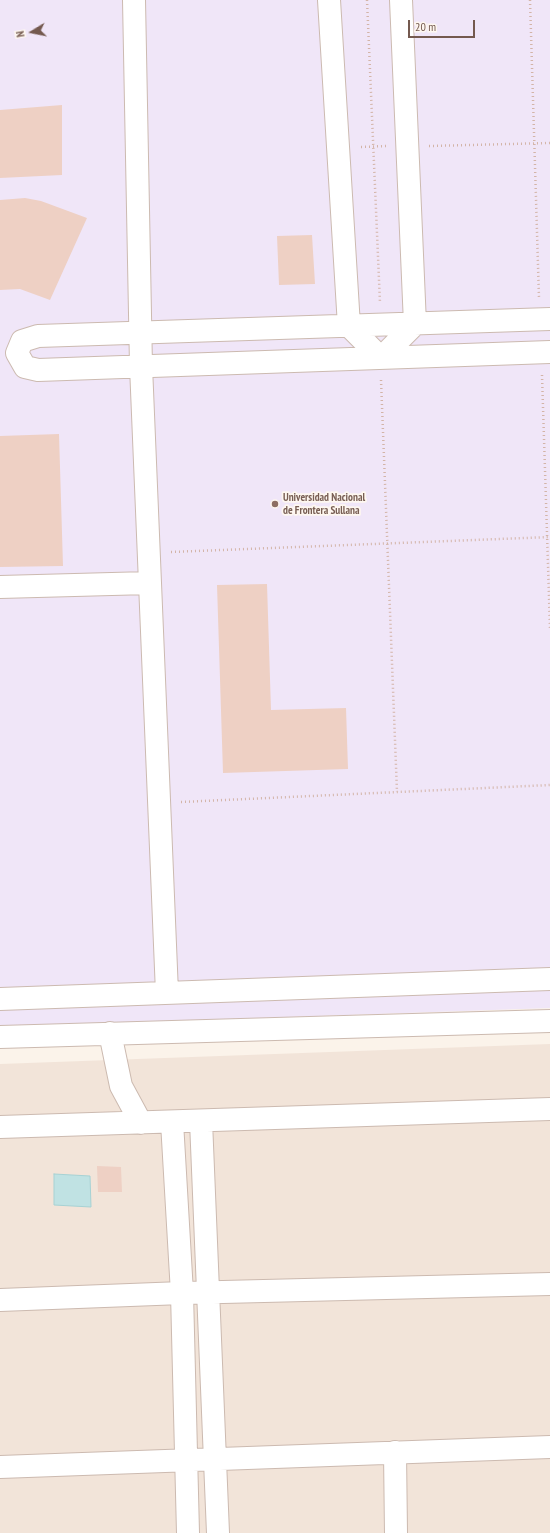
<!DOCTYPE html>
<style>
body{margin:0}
#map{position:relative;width:550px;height:1533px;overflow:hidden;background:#fbf3ea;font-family:"PT Sans Narrow",sans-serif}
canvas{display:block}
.north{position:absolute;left:12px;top:12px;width:40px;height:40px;-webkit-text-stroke:3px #fef7f0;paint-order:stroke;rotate:260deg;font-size:11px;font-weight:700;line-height:16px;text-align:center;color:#74594f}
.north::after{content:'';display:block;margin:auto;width:14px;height:18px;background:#74594f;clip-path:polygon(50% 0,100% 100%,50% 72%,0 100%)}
.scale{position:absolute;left:408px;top:20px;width:67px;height:18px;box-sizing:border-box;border:2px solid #74594f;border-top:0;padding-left:5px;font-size:12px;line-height:14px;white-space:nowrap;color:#74594f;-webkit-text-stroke:3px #fef7f0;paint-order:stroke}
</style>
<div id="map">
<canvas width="550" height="1533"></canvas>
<div class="north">N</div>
<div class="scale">20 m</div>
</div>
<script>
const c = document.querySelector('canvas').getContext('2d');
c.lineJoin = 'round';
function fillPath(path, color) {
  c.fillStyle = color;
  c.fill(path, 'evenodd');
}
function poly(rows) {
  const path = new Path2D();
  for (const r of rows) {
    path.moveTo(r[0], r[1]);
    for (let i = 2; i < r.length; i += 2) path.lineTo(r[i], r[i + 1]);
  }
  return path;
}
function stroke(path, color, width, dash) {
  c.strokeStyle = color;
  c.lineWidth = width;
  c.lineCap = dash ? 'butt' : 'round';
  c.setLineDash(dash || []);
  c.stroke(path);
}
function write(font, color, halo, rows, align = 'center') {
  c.font = font + ' "PT Sans Narrow",sans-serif';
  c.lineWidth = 3.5;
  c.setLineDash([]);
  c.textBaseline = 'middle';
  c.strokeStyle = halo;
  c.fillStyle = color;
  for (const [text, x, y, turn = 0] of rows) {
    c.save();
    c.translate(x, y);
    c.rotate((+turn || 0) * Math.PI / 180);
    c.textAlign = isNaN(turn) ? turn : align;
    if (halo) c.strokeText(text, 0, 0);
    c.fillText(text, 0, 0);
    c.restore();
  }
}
const residential = poly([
 [550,1044,550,1533,0,1533,0,1064]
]);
const education = poly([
 [0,0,550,0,550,1008,0,1027]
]);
const water = poly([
 [54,1174,90,1176,91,1207,54,1205,54,1174]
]);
const building = poly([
 [62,105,62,175,0,178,0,110],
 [25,198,41,201,87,218,50,300,20,289,0,290,0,200],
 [312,235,315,284,279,285,277,236],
 [59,434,63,566,0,567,0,436],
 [267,584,271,710,346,708,348,769,223,773,217,585],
 [97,1166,121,1167,122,1192,98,1192]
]);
const path = poly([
 [367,0,380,303],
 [530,0,539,298],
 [429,146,550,143],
 [361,147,386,146],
 [542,375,550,628],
 [381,380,397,792],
 [171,552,550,537],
 [181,802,550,785]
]);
const minor = poly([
 [134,0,141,366,167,993],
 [329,0,349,326,381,358,415,324,401,0],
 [550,319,38,336,22,341,17,353,25,367,38,370,550,352],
 [0,587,149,583],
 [0,999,550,979],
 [110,1033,121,1086,141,1123],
 [0,1037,550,1021],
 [201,1121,218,1533],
 [172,1122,182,1293,188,1533],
 [0,1127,550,1109],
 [0,1300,182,1293,550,1284],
 [395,1452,396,1533],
 [0,1467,550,1447]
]);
const markers = [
 [275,504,4,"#8d6e63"]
];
const educationNames = [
 ["Universidad Nacional",283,498],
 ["de Frontera Sullana",283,511]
];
fillPath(residential, '#f2e4d9');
fillPath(education, '#f0e6f8');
fillPath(water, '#c0e2e3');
stroke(water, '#a7d2d4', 1);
fillPath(building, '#eed0c4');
stroke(minor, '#ccbab0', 24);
stroke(path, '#d3b4a7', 2.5, [1, 3]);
stroke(minor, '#fff', 22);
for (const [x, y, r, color] of markers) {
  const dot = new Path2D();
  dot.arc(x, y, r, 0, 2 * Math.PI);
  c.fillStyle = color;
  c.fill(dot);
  stroke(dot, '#fef7f0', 1.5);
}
write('bold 11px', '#785e54', '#fef7f0', educationNames, 'left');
</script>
